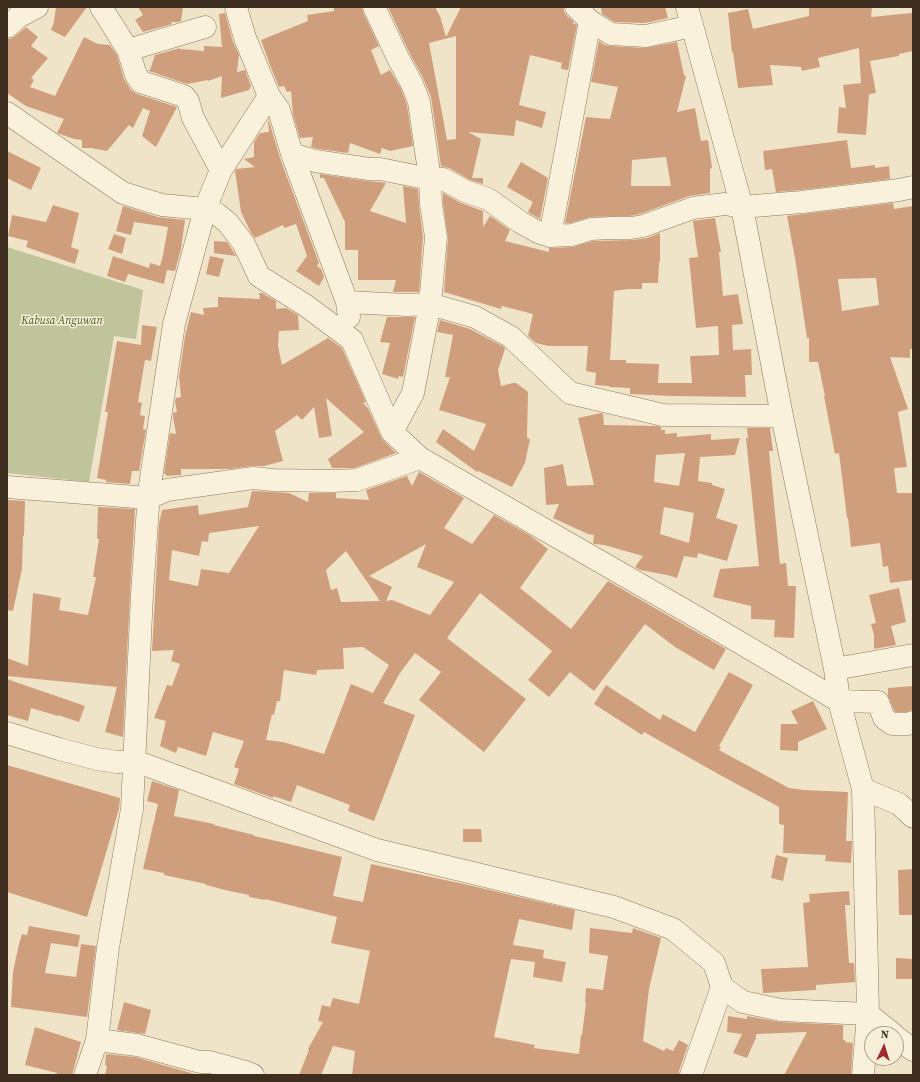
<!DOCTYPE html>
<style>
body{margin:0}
#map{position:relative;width:920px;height:1082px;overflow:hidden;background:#f0e4c8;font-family:"Source Serif 4",serif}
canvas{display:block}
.frame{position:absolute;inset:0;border:8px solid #3d2e20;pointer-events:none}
.north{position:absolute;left:864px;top:1026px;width:40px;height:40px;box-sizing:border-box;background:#f7eed8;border:1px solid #ada18e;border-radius:50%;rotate:4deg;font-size:11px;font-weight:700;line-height:16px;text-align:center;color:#3d2e20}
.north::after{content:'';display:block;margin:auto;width:14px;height:18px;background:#9e2a2b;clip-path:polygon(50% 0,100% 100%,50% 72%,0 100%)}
</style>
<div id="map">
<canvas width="920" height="1082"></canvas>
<div class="frame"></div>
<div class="north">N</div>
</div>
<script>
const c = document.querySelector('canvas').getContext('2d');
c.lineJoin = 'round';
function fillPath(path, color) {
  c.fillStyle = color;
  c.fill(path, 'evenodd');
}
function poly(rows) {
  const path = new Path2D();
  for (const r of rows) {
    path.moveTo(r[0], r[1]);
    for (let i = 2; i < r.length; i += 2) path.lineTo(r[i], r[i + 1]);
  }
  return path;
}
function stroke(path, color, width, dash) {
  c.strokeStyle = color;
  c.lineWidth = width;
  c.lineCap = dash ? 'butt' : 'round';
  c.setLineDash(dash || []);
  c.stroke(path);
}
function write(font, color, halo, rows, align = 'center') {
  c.font = font + ' "Source Serif 4",serif';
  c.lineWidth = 3;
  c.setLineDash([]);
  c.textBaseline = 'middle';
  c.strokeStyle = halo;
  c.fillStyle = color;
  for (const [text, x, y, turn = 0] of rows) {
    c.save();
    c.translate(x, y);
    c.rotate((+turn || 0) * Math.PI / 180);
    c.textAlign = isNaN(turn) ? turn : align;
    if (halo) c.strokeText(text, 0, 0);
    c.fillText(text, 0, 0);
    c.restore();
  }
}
const cemetery = poly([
 [7,247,143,290,136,339,114,336,89,482,7,473]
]);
const building = poly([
 [56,7,87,7,65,37,51,30,54,22],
 [138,7,183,7,181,21,178,22,171,22,172,24,143,32,135,20,143,15],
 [334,7,362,7,363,12,379,46,371,50,381,75,390,70,401,89,407,105,413,146,390,151,382,148,380,154,350,143,348,153,318,149,311,147,313,137,300,138,293,115,291,91,287,92,284,86,279,87,270,65,261,40,308,21,307,15,334,11],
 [388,7,435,7,440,16,446,37,461,7,564,7,564,11,567,16,573,21,573,23,577,25,568,70,561,69,562,63,530,55,519,105,546,112,542,128,516,120,514,136,468,132,481,139,472,178,483,178,483,184,470,180,449,168,441,166,431,97,423,78,409,52],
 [456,36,456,139,447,140,429,43],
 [608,7,665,7,668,18,645,23,615,22,602,14,601,8],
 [809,7,872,7,871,17,912,13,913,51,899,54,899,56,870,61,876,93,869,94,866,135,837,133,839,107,846,108,843,85,861,83,859,48,818,58,820,67,802,71,801,67,770,65,773,85,738,88,733,52,732,53,728,13,748,9,753,29,809,16],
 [225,13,233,42,239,55,237,72,245,70,251,86,249,90,221,98,222,76,208,81,208,80,187,84,149,71,148,70,150,70,155,55,180,48,180,49,204,51,204,46,222,47,219,14],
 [26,27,38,37,31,46,48,58,31,78,34,80,30,87,55,96,84,37,98,44,110,45,117,55,124,79,131,90,137,94,177,107,156,147,142,136,150,111,143,108,133,128,129,125,107,151,91,148,82,148,82,140,74,139,57,133,64,119,26,106,7,93,7,39,10,39,15,36],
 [599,41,604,45,610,46,645,48,677,42,684,75,686,76,677,112,695,108,701,141,708,140,712,168,710,169,710,193,689,196,640,214,630,216,590,217,570,223,565,223,586,117,610,119,618,87,591,82],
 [666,157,671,186,631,186,632,160],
 [268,121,269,121,280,158,319,263,317,266,321,269,324,277,319,286,296,271,307,256,296,224,284,228,283,225,255,238,251,233,241,212,235,171,236,169,255,167,244,159,254,157,254,142,260,133,269,132],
 [847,140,851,168,875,165,875,168,889,166,890,179,801,190,776,192,772,169,765,170,763,151],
 [7,151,41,168,31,190,7,178],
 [521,162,548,178,540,219,528,212,533,202,507,187],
 [320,174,367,181,379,182,386,183,370,211,406,223,403,186,418,189,419,206,423,237,419,292,393,292,396,280,358,280,358,250,345,250,345,222,324,178,320,178],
 [443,193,461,203,483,211,483,227,490,216,510,230,505,241,549,252,549,248,573,247,593,241,633,240,647,238,660,233,660,262,659,262,658,283,642,283,642,289,629,289,614,291,610,360,626,360,626,363,659,364,658,383,692,383,690,356,719,355,718,326,696,328,689,258,698,257,693,221,715,218,721,252,719,252,723,296,738,294,743,324,732,325,733,350,751,349,752,375,745,375,746,397,672,396,630,394,630,388,609,387,609,386,595,385,596,373,586,371,588,346,548,346,536,343,528,336,533,314,502,306,501,309,444,292,448,238,443,203],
 [893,203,894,209,913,206,913,349,910,349,910,358,890,357,908,409,898,412,907,467,894,468,897,493,913,493,913,580,890,583,888,566,883,567,880,543,851,547,848,518,847,518,839,453,835,454,824,396,825,396,818,362,809,362,809,338,807,338,795,258,787,216],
 [876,278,879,305,842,311,838,279],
 [53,205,79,213,71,247,79,250,75,264,26,247,28,241,8,236,12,215,46,222],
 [123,206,158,217,185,220,181,249,175,271,167,270,164,284,128,274,125,282,107,276,113,256,149,268,150,263,160,266,163,255,168,227,134,222,131,235,116,231],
 [114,234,126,238,122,254,108,249],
 [214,241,227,242,233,251,236,256,214,253],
 [210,256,224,259,219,277,206,274],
 [259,293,262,293,276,301,276,309,286,308,298,315,299,330,279,331,278,346,282,365,328,338,342,348,366,402,363,403,368,408,382,439,396,453,355,468,332,468,328,459,364,432,326,398,332,436,319,438,314,407,302,420,297,415,275,431,283,461,264,466,251,466,230,469,181,469,181,475,166,476,166,474,164,474,170,433,176,434,173,417,173,413,177,412,175,402,176,398,181,397,179,377,185,336,191,312,204,315,203,308,218,307,218,297,260,299],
 [387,317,415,317,403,377,399,376,398,379,382,374,390,343,380,342],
 [440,320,470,329,504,347,505,349,498,370,501,386,513,383,516,383,519,385,528,392,527,438,530,439,525,463,512,487,478,471,477,472,436,442,443,429,474,451,486,424,439,410,450,377,445,377,453,335,437,332],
 [142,325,157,327,151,361,145,360,138,402,142,403,140,415,145,416,143,429,146,430,139,471,132,471,130,484,106,482,106,480,97,478,108,412,105,412,117,341,141,345],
 [601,413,603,414,604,425,657,426,661,427,661,430,665,430,665,434,677,433,677,437,711,434,711,440,740,438,735,455,700,457,698,481,712,483,712,485,725,489,716,518,738,525,727,561,698,553,697,558,684,556,677,578,667,575,640,570,635,567,643,556,604,545,594,544,593,543,594,535,588,534,553,518,559,504,546,505,544,468,563,464,567,486,594,485,578,418],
 [685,453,679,486,654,482,656,455],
 [664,507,694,513,689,543,660,534],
 [747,428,770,428,773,451,769,451,780,564,786,563,788,586,796,586,794,638,774,637,775,620,751,619,751,606,713,597,720,569,759,566,746,438,748,438],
 [419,472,464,498,444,528,472,544,494,515,531,536,548,549,520,588,571,629,608,581,726,649,714,670,675,647,645,624,594,691,570,672,549,697,528,680,552,651,480,593,447,638,526,699,484,752,419,700,441,672,415,653,400,673,383,703,415,715,374,821,348,811,350,805,297,785,291,802,273,796,273,798,234,784,239,769,234,767,244,741,213,732,206,756,178,747,176,753,160,746,166,721,154,718,167,685,172,686,180,664,171,661,174,650,152,651,159,524,162,510,198,505,199,515,248,507,252,491,253,491,289,493,308,502,309,493,336,493,336,498,369,500,366,490,407,476,412,486],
 [259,526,229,573,201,569,198,586,169,580,172,550,199,556,202,541,208,542,209,533],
 [426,544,417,567,454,582,430,615,392,600,386,601,392,587,369,576],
 [346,551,365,579,380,601,341,602,337,588,331,590,326,570],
 [363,647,389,665,373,693,351,684,324,754,283,742,266,740,272,714,274,715,277,701,280,701,284,670,316,675,317,670,344,669,343,648],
 [8,500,25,501,24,536,23,536,22,569,13,611,7,610],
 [98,507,135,509,130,593,123,737,105,732,117,687,7,676,7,658,28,666,33,593,61,598,59,610,88,615,96,577,93,577,99,539,97,539],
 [899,588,906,622,891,626,896,645,874,649,874,635,871,624,876,623,869,595],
 [729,672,753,685,719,746,721,747,719,750,789,788,804,790,848,792,846,841,852,841,851,863,825,861,826,855,783,853,784,825,779,824,779,807,720,775,644,732,642,735,594,704,606,685,660,720,663,714,695,732],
 [7,679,85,706,79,722,58,715,58,716,31,708,28,721,7,715],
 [913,686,913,710,906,712,896,712,894,710,888,696,888,688],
 [813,701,827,729,798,742,798,751,780,750,781,724,798,724,791,711],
 [7,765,120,798,119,809,87,917,7,892],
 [152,781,179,790,174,816,214,824,214,825,254,835,254,836,285,843,342,857,333,896,363,902,371,864,468,885,575,910,572,930,519,919,513,945,544,950,543,958,566,962,562,982,533,977,535,962,511,959,494,1037,535,1045,534,1048,579,1054,581,1035,582,1035,586,1003,585,1003,586,988,603,990,608,956,589,953,590,928,632,933,633,928,661,938,649,989,643,1041,664,1051,666,1048,673,1051,679,1040,688,1045,679,1071,679,1075,352,1075,355,1051,333,1046,321,1075,299,1075,309,1050,308,1049,323,1022,318,1021,322,1005,330,1007,333,998,359,1004,370,951,331,943,337,917,265,899,265,900,249,897,249,895,225,890,206,885,206,884,164,875,164,873,143,869,158,804,147,801],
 [463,829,481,829,482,842,463,842],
 [776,855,788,858,783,881,771,878],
 [913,869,913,915,899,915,898,870],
 [849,891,850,905,845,905,849,963,854,963,855,982,816,985,816,990,763,993,761,969,808,967,803,903,810,902,809,894],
 [29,926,80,935,78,947,51,943,45,973,76,977,81,944,96,946,87,1017,11,1007,13,972,19,944,22,934,27,935],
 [896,958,913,959,913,979,896,979],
 [124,1002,151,1010,145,1034,117,1030],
 [728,1016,747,1019,747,1016,780,1022,843,1025,843,1040,845,1040,845,1042,853,1043,851,1075,784,1075,807,1032,756,1034,756,1038,747,1058,733,1053,742,1034,727,1032],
 [35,1027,81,1042,72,1075,57,1075,57,1073,25,1065],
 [106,1054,135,1057,198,1075,105,1075,107,1066,105,1065]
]);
const minor = poly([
 [101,7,128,50,136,75,141,82,184,96,188,101,193,118,221,170],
 [236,7,245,38,269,96,279,110,292,154,347,302,349,317],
 [374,7,398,58,412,84,419,102,430,179,431,204,436,237,430,304,413,393,392,432],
 [576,7,590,21,611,34,646,36,692,26],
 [687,7,742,207,782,416,835,669,839,701,863,789,868,1014,863,1075],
 [7,27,18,17,37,7],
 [128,50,205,27],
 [7,113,123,193,162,205,205,209,217,214,228,223,244,244,259,276,305,305,352,340,392,432,420,458,693,615,839,701,878,702,884,718,892,724,908,724,913,722],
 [292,154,315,161,369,169,380,169,430,179,443,179,465,191,488,199,520,222,538,232,550,236,572,235,591,229,611,228,631,228,643,226,693,208,725,204,742,207,802,202,899,190,913,187],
 [550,236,590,21],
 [347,302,407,305,430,304,475,317,511,337,570,393,663,415,782,416],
 [7,487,149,498,167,490,253,478,273,480,332,481,357,480,420,458],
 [835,669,913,655],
 [7,733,59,749,97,759,117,762,135,761,377,850,614,907,673,929,714,963,722,987,691,1075],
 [863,789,899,804,913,817],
 [722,987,743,1002,781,1010,868,1014,893,1034],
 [896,1037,913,1050],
 [97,1040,137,1045,200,1062,210,1062,246,1072,253,1075],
 [85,1075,97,1040,108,947,132,809,142,594,149,492,174,324,205,209,221,170,269,96]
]);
const parkNames = [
 ["Kabusa Anguwan",62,321]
];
fillPath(cemetery, '#bfc49a');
fillPath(building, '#cf9f7d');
stroke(minor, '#8d765c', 23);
stroke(minor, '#faf1dc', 22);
write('italic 11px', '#4d5a26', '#f7eed8', parkNames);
</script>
